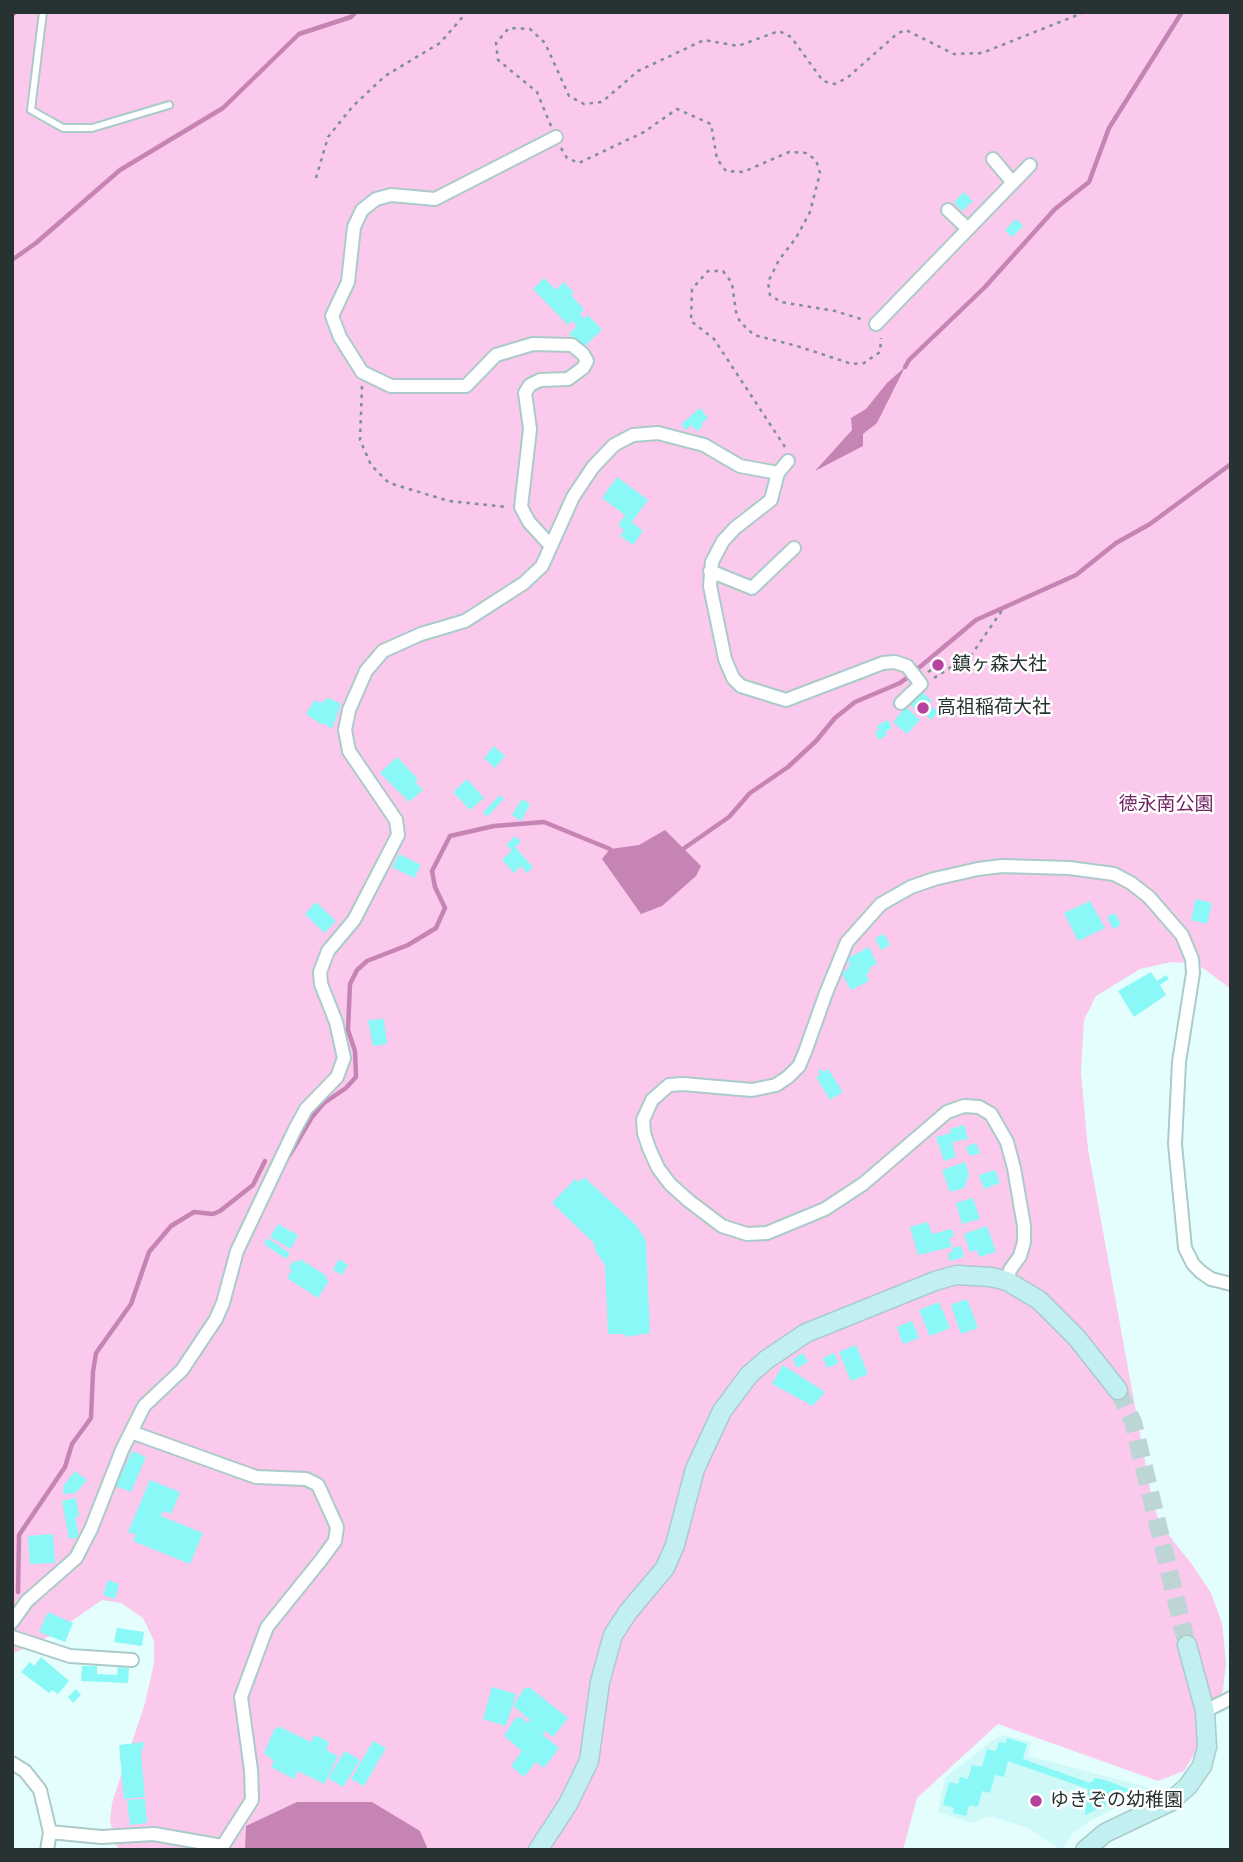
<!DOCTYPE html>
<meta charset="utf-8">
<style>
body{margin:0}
#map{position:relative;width:1243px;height:1862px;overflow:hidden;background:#e4fefe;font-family:"DM Sans",sans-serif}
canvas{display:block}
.frame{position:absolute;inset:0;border:14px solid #263332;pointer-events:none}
</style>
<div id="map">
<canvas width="1243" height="1862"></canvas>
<div class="frame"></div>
</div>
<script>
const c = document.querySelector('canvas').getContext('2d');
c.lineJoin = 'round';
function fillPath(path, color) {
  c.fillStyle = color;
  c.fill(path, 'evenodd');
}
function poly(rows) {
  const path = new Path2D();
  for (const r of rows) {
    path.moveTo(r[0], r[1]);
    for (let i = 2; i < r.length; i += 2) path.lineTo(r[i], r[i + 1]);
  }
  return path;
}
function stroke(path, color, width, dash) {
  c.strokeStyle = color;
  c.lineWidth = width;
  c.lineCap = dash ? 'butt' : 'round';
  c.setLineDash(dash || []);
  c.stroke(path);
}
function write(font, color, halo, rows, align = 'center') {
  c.font = font + ' "DM Sans","Noto Sans JP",sans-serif';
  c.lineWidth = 5;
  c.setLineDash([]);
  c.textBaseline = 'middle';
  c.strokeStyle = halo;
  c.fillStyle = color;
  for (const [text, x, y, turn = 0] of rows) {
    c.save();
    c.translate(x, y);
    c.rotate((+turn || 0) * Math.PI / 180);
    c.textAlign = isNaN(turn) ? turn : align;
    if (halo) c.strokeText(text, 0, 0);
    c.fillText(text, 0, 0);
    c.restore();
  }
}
const built = poly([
 [1005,1735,1031,1742,1029,1756,1154,1789,1088,1822,1074,1832,1061,1850,1028,1828,989,1816,972,1823,938,1812,945,1778,997,1737]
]);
const green = poly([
 [12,12,1231,12,1231,989,1203,968,1188,963,1171,962,1140,969,1096,996,1084,1020,1081,1072,1088,1149,1153,1505,1162,1527,1191,1563,1211,1593,1222,1623,1226,1663,1223,1690,1201,1743,1184,1771,1158,1781,998,1724,917,1798,903,1850,120,1850,116,1845,110,1821,112,1803,145,1703,154,1663,154,1641,143,1618,121,1603,102,1600,50,1636,12,1654]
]);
const water = poly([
 [905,367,877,423,863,434,863,446,815,471,852,430,851,418,866,409,887,383],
 [665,830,701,866,696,876,662,906,641,914,602,859,610,849,639,845],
 [297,1802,372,1802,420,1831,428,1850,245,1850,246,1826]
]);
const stream = poly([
 [12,15,16,12],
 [12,260,36,243,120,170,223,108,299,34,351,17,356,12],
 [905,367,909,360,985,287,1055,209,1089,182,1109,128,1182,12],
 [915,671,976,620,1076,575,1116,543,1150,524,1231,464],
 [683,849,729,817,750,793,788,767,816,741,835,718,855,702,900,683,912,674],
 [289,1156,312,1117,324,1103,346,1088,356,1077,355,1051,348,1030,350,984,357,970,367,961,408,945,436,928,445,908,435,887,432,871,450,836,494,826,544,822,610,849],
 [18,1592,19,1535,65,1467,72,1444,91,1418,93,1372,96,1353,131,1304,149,1252,171,1226,194,1212,213,1214,220,1211,253,1185,265,1161]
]);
const building = poly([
 [964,192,973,201,962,211,954,202],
 [1016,219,1023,226,1012,237,1005,230],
 [544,278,556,290,564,282,574,293,571,295,584,309,580,314,584,319,588,315,602,330,583,348,569,334,577,326,572,321,568,325,533,289],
 [700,408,708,418,701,424,703,426,697,431,691,425,686,430,681,424],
 [617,477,648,500,632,522,643,531,633,545,620,536,624,530,618,525,625,515,602,498],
 [919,689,932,701,929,704,938,712,931,720,922,711,920,714,907,701],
 [329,698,341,704,332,729,323,723,322,725,306,714,315,700,320,703],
 [906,707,920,720,907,734,893,722],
 [888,720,892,728,885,732,887,735,879,740,875,732,879,730,877,726],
 [494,746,505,756,495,768,484,758],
 [397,757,418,779,415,782,423,790,409,802,380,773],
 [467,779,484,798,470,810,453,792],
 [500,795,504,799,487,817,483,812],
 [522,799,530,804,521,821,512,815],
 [515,836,521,842,515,847,533,867,527,873,521,866,514,873,502,860,512,850,506,845],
 [399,854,421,865,414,878,392,867],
 [1196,899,1212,903,1207,924,1191,920],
 [1090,901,1105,928,1078,941,1064,913],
 [316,902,336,921,324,933,305,914],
 [1115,913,1121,925,1113,929,1107,917],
 [884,934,890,945,881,950,875,938],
 [869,947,877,964,869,968,870,972,866,974,869,981,851,990,842,974,850,966,848,958],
 [1151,972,1157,981,1166,975,1169,979,1160,985,1166,995,1134,1017,1118,991],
 [384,1019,387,1044,373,1046,368,1020],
 [821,1069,823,1072,828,1069,843,1092,830,1100,816,1077,820,1075,818,1071],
 [964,1125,968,1139,952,1142,956,1157,944,1161,936,1137,951,1133,950,1129],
 [976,1143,980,1153,972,1156,971,1154,969,1155,966,1147],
 [965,1162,969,1174,964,1188,950,1192,942,1170],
 [995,1170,1000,1183,984,1189,979,1175],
 [584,1177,635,1224,644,1237,646,1244,650,1333,625,1337,625,1334,608,1334,605,1265,596,1252,594,1243,552,1203,575,1179,579,1182],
 [973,1198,980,1219,962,1224,956,1203],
 [928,1222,932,1234,952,1229,954,1236,949,1238,952,1247,918,1255,910,1227],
 [278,1224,298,1235,291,1249,270,1237],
 [987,1226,996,1252,979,1257,977,1250,970,1252,964,1234],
 [267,1238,290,1253,286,1259,264,1244],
 [961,1246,964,1257,950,1261,948,1253,953,1252,952,1248],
 [300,1259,327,1276,326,1279,329,1281,318,1298,287,1278,292,1270,289,1267,293,1261,297,1263],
 [339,1259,348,1265,342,1275,333,1270],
 [967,1299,978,1328,961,1334,951,1305],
 [939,1302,950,1328,930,1336,919,1310],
 [912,1321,919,1338,903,1344,897,1327],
 [856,1345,868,1374,851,1381,839,1352],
 [803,1353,808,1362,797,1368,793,1359],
 [834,1353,839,1363,827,1368,823,1358],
 [783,1365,825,1392,813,1406,772,1384],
 [132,1451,146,1457,131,1492,116,1486],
 [75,1471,87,1480,76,1493,63,1494,64,1485],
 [150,1480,180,1492,171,1514,163,1511,161,1516,203,1533,190,1564,133,1541,136,1535,128,1532],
 [76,1498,79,1516,75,1517,79,1537,69,1539,62,1501],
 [53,1534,55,1563,30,1564,28,1536],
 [108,1580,119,1584,115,1599,103,1595],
 [48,1612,73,1623,65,1642,39,1632],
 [117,1628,144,1632,142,1646,114,1642],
 [41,1657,69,1681,58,1694,52,1690,49,1693,21,1672,30,1662,34,1666],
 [82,1666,97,1666,97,1674,117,1675,118,1667,129,1668,128,1683,81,1681],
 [492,1687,516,1694,506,1726,483,1719],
 [525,1687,527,1689,529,1687,568,1718,553,1737,545,1731,543,1735,559,1748,544,1768,536,1762,524,1777,511,1766,522,1751,504,1736,516,1717,518,1719,520,1716,528,1723,530,1720,513,1706],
 [76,1689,81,1695,73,1703,68,1697],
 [278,1726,311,1742,315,1735,329,1742,326,1750,338,1756,324,1784,298,1771,294,1779,271,1767,274,1761,264,1753,275,1728,277,1729],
 [1007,1738,1027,1744,1023,1759,1090,1783,1095,1778,1105,1780,1134,1791,1085,1815,1088,1789,1008,1761,1004,1777,995,1775,990,1793,982,1791,978,1807,969,1805,966,1816,953,1813,954,1808,943,1805,949,1782,958,1784,960,1777,968,1779,972,1765,982,1767,987,1749,996,1751,999,1742,1006,1743],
 [373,1741,386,1748,364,1786,351,1779],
 [145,1742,141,1753,145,1797,124,1799,119,1745],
 [345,1751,360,1760,343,1787,328,1778],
 [145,1799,147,1823,130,1825,127,1800]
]);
const secondaryTunnel = poly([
 [1118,1390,1133,1422,1187,1645]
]);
const path = poly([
 [551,126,537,92,498,60,496,43,509,28,530,29,545,43,569,96,584,104,602,102,638,71,704,40,738,46,779,31,791,37,823,81,835,84,847,78,898,33,906,30,954,54,982,53,1085,12],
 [561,148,567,158,579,163,644,132,677,109,711,124,717,159,726,171,743,172,789,152,806,153,816,160,820,173,810,212,796,238,779,260,768,282,770,295,781,302,835,311,864,320],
 [316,178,328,137,353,106,385,76,440,43,467,12],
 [362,386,360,440,371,465,389,483,449,501,507,507],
 [785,447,714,339,691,321,692,289,708,271,723,271,732,283,736,312,740,322,754,335,797,346,852,364,864,363,880,352,881,338],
 [928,672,937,666],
 [934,678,972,654,1003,609]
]);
const lane = poly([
 [43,12,31,110,63,128,92,128,169,105]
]);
const street = poly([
 [993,159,1013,183],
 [948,210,968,229],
 [876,324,1030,165],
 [778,473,771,500,735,528,723,541,712,562,710,586,725,659,733,678,741,686,786,700,883,663,895,662,907,666,921,684,901,703],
 [550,545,529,522,521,507,530,429,525,393,530,385,540,380,568,379,583,368,587,361,583,354,572,345,533,344,496,355,466,386,391,386,362,372,340,337,332,316,348,282,354,227,362,210,376,199,391,195,435,199,556,137],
 [710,571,752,588,794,548],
 [1007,1281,1010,1270,1020,1256,1024,1242,1024,1226,1014,1168,1007,1142,991,1114,979,1107,964,1106,947,1112,863,1184,825,1209,767,1233,747,1234,722,1226,689,1201,670,1184,658,1168,649,1148,644,1133,643,1120,652,1100,669,1085,683,1084,752,1090,776,1085,788,1077,799,1066,805,1052,826,993,847,942,881,904,911,887,934,879,978,869,1002,866,1069,868,1114,874,1131,883,1149,897,1182,935,1192,959,1193,973,1179,1062,1175,1144,1185,1248,1193,1264,1201,1272,1211,1279,1231,1284],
 [131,1432,256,1477,306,1479,318,1485,337,1527,335,1541,321,1560,267,1627,241,1697,251,1770,252,1800,220,1850],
 [12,1622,27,1601,76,1558,91,1529,122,1450,144,1406,182,1370,216,1319,223,1303,237,1251,295,1129,306,1109,337,1077,344,1058,336,1022,321,984,320,972,328,951,354,920,398,835,396,820,349,751,345,730,349,710,366,671,383,651,421,634,465,621,524,583,542,566,573,497,593,467,614,445,633,435,658,433,704,445,740,466,778,473,788,461],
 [12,1637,70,1656,132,1660],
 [1205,1711,1231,1698],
 [12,1763,25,1771,40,1790,50,1832,47,1850],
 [50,1832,101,1837,154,1834,222,1846]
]);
const secondary = poly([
 [538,1850,568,1804,589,1761,600,1682,613,1635,628,1612,665,1568,675,1545,695,1469,722,1411,749,1375,766,1360,806,1333,935,1281,956,1275,991,1277,1007,1281,1039,1300,1077,1338,1118,1390],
 [1085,1850,1105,1833,1170,1802,1188,1786,1202,1766,1207,1747,1205,1711,1187,1645]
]);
const markers = [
 [938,665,7,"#b5439e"],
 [923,708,7,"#b5439e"],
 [1036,1801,7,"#b5439e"]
];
const poiNames = [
 ["鎮ヶ森大社",952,665],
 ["高祖稲荷大社",937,708],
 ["ゆきぞの幼稚園",1050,1801]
];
const parkNames = [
 ["徳永南公園",1166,805]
];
fillPath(built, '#cef9f8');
fillPath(green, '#fac9ec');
fillPath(water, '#c684b4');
stroke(stream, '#c684b4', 4.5);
fillPath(building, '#89f8f7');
stroke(secondaryTunnel, '#bed5d5', 18, [18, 9]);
stroke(lane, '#abcbca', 10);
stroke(street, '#abcbca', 16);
stroke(secondary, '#abcbca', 21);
stroke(path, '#7e9190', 2.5, [3.5, 5]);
stroke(lane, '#fff', 6);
stroke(street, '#fff', 12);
stroke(secondary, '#c2f0f0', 18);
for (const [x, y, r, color] of markers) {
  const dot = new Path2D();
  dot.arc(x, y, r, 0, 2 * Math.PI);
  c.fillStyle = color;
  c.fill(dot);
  stroke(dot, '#fff', 2.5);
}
write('19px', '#263332', '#fff', poiNames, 'left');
write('19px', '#712462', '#fff', parkNames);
</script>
